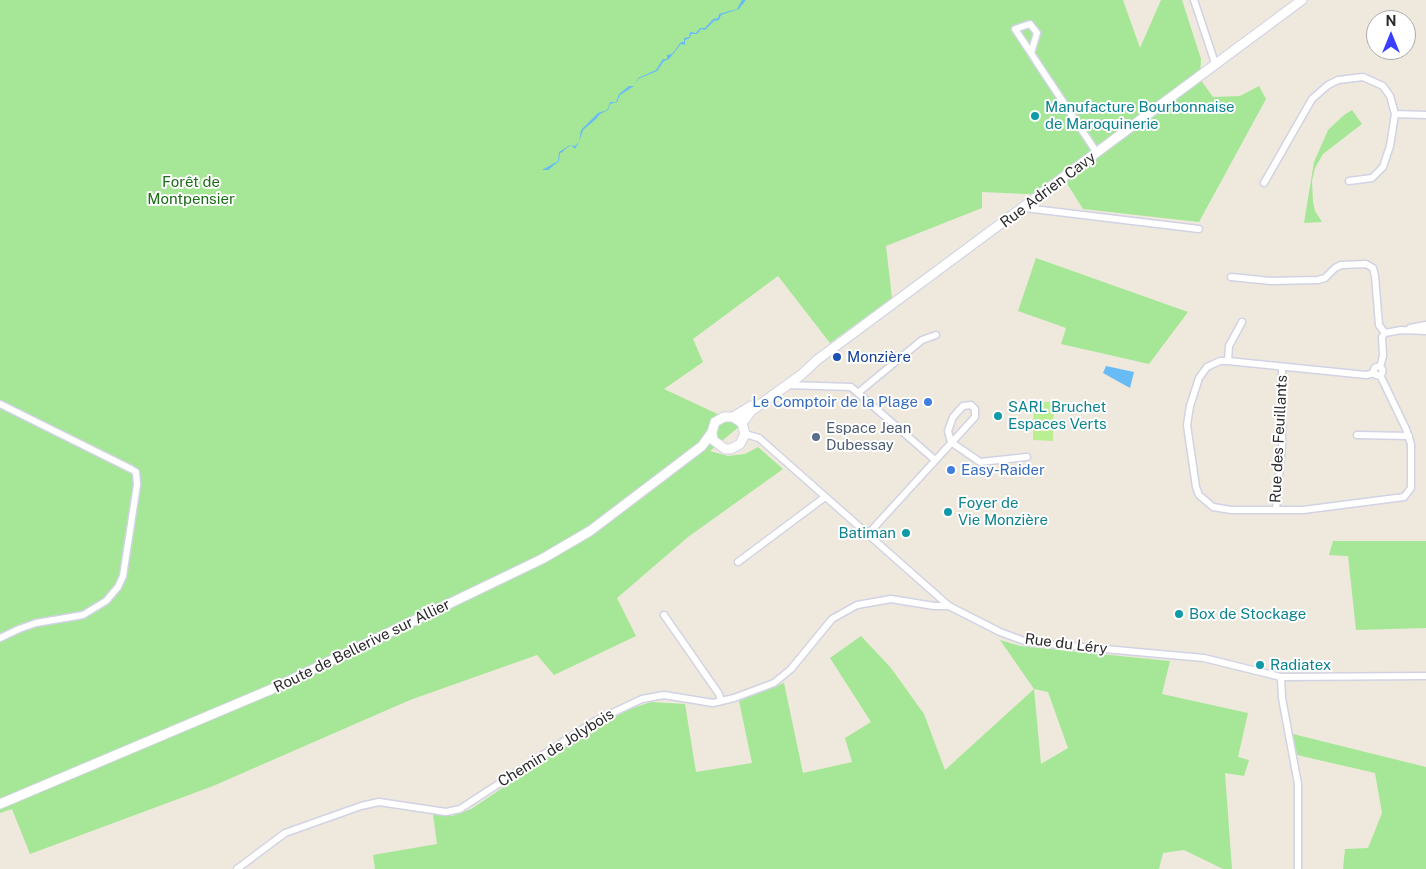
<!DOCTYPE html>
<meta charset="utf-8">
<style>
body{margin:0}
#map{position:relative;width:1426px;height:869px;overflow:hidden;background:#eee9dc;font-family:"Public Sans",sans-serif}
canvas{display:block}
.north{position:absolute;left:1366px;top:10px;width:50px;height:50px;box-sizing:border-box;background:#fff;border:1px solid #aaa;border-radius:50%;rotate:0deg;font-size:14px;font-weight:700;line-height:20px;text-align:center;color:#2b2b2b}
.north::after{content:'';display:block;margin:auto;width:18px;height:22px;background:#383fff;clip-path:polygon(50% 0,100% 100%,50% 72%,0 100%)}
</style>
<div id="map">
<canvas width="1426" height="869"></canvas>
<div class="north">N</div>
</div>
<script>
const c = document.querySelector('canvas').getContext('2d');
c.lineJoin = 'round';
function fillPath(path, color) {
  c.fillStyle = color;
  c.fill(path, 'evenodd');
}
function poly(rows) {
  const path = new Path2D();
  for (const r of rows) {
    if (r.length === 3) {
      path.moveTo(r[0] + r[2], r[1]);
      path.arc(r[0], r[1], r[2], 0, 2 * Math.PI);
      continue;
    }
    path.moveTo(r[0], r[1]);
    for (let i = 2; i < r.length; i += 2) path.lineTo(r[i], r[i + 1]);
  }
  return path;
}
function stroke(path, color, width, dash) {
  c.strokeStyle = color;
  c.lineWidth = width;
  c.lineCap = dash ? 'butt' : 'round';
  c.setLineDash(dash || []);
  c.stroke(path);
}
function write(font, color, halo, rows, align = 'center') {
  c.font = font + ' "Public Sans",sans-serif';
  c.lineWidth = 4;
  c.setLineDash([]);
  c.textBaseline = 'middle';
  c.strokeStyle = halo;
  c.fillStyle = color;
  for (const [text, x, y, turn = 0] of rows) {
    c.save();
    c.translate(x, y);
    c.rotate((+turn || 0) * Math.PI / 180);
    c.textAlign = isNaN(turn) ? turn : align;
    if (halo) c.strokeText(text, 0, 0);
    c.fillText(text, 0, 0);
    c.restore();
  }
}
const green = poly([
 [0,0,1123,0,1140,48,1161,0,1182,0,1201,59,1200,79,1213,97,1240,96,1259,86,1266,99,1199,222,1083,209,1066,182,1049,195,982,192,982,208,886,246,892,298,830,343,778,276,693,339,703,362,664,389,741,425,710,451,728,456,745,454,758,447,783,469,688,537,617,598,636,636,554,675,537,655,410,700,213,786,30,854,12,809,0,813],
 [1352,110,1362,124,1323,154,1315,168,1312,181,1313,202,1315,211,1322,222,1304,223,1314,162,1328,130,1344,115],
 [1036,258,1188,312,1149,364,1061,344,1066,328,1018,311],
 [1333,541,1426,541,1426,628,1356,630,1348,556,1329,555],
 [861,636,891,668,924,714,945,770,1034,689,1000,640,1020,646,1170,661,1162,694,1248,713,1238,757,1249,760,1244,776,1225,773,1232,869,1223,869,1184,850,1163,853,1159,869,375,869,373,855,437,844,433,814,452,816,471,809,591,729,630,709,651,702,685,704,696,772,752,763,739,701,784,683,803,773,852,762,845,738,871,722,830,658],
 [1034,689,1048,692,1068,748,1041,764],
 [1293,734,1426,767,1426,869,1343,869,1345,849,1368,848,1382,813,1375,773,1297,755]
]);
const pitch = poly([
 [1034,402,1054,402,1053,441,1033,440]
]);
const water = poly([
 [742,0,746,0,739,9,721,15,719,20,714,21,705,30,701,29,697,34,691,34,690,38,685,40,685,45,681,44,669,59,664,61,657,71,638,79,634,86,620,95,617,102,610,104,608,110,600,114,596,119,583,130,579,142,575,149,571,145,564,150,563,152,560,153,559,161,548,170,542,170,558,161,559,152,570,145,575,146,579,142,581,130,598,113,607,110,610,102,616,102,619,94,629,86,634,86,638,78,656,70,663,59,667,59,667,55,672,54,681,42,684,42,684,38,689,37,690,32,696,33,700,28,705,28,713,19,718,18,719,14,737,9],
 [1106,366,1134,372,1130,388,1103,373]
]);
const street = poly([
 [1194,0,1215,63],
 [1031,53,1037,33,1030,24,1015,29,1031,53,1036,61,1097,153],
 [1395,114,1426,115],
 [1264,183,1312,99,1328,85,1338,80,1363,77,1383,86,1390,96,1395,114,1390,146,1383,167,1372,178,1349,181],
 [1025,208,1199,229],
 [1231,277,1271,281,1318,280,1325,278,1335,268,1341,265,1366,264,1373,268,1375,276,1379,325,1385,333],
 [1410,328,1426,325],
 [1228,361,1229,346,1242,322],
 [1378,371,4.5],
 [1380,367,1383,356,1382,337,1385,333,1401,330,1426,331],
 [1375,373,1366,375,1228,361,1220,361,1207,367,1199,378,1190,406,1187,425,1196,487,1199,495,1213,507,1231,510,1303,510,1404,497,1411,488,1411,444,1406,429,1380,375],
 [787,385,851,387,935,460],
 [859,392,922,340,936,335],
 [0,404,131,469,136,472,137,485,123,576,118,587,106,601,83,615,36,623,19,629,0,638],
 [745,434,759,438,949,606,1000,632,1027,642,1204,658,1281,677,1426,676],
 [1357,435,1409,436],
 [951,442,980,462,1027,457],
 [1276,510,1282,445,1282,367],
 [868,534,975,417,975,409,971,405,963,406,953,417,948,431,951,442],
 [738,562,825,497],
 [664,615,719,694,721,701],
 [1281,677,1282,698,1298,784,1298,869],
 [237,869,285,833,361,806,379,802,446,812,460,809,595,721,642,699,664,695,713,703,734,698,774,683,791,669,832,619,857,605,891,599,934,606,949,606]
]);
const secondary = poly([
 [733,417,742,423,745,434,740,444,731,449,725,449,713,440,712,432,715,422,724,417,733,417,751,406],
 [742,423,751,411,801,375,817,360,1302,0],
 [0,804,272,689,542,559,590,531,702,446,712,432]
]);
const markers = [
 [1035,116,5,"#0f9aa8"],
 [837,357,5,"#1a4fb4"],
 [928,402,5,"#3f7fe0"],
 [998,416,5,"#0f9aa8"],
 [816,437,5,"#5c6f8a"],
 [951,470,5,"#3f7fe0"],
 [948,512,5,"#0f9aa8"],
 [906,533,5,"#0f9aa8"],
 [1179,614,5,"#0f9aa8"],
 [1260,665,5,"#0f9aa8"]
];
const cultureNames = [
 ["Manufacture Bourbonnaise",1045,107],
 ["de Maroquinerie",1045,124],
 ["SARL Bruchet",1008,407],
 ["Espaces Verts",1008,424],
 ["Foyer de",958,503],
 ["Vie Monzière",958,520],
 ["Batiman",896,533,"right"],
 ["Box de Stockage",1189,614],
 ["Radiatex",1270,665]
];
const parkNames = [
 ["Forêt de",191,182],
 ["Montpensier",191,199]
];
const streetNames = [
 ["Rue Adrien Cavy",1048,190,-37],
 ["Rue des Feuillants",1279,439,-87],
 ["Rue du Léry",1066,644,7],
 ["Route de Bellerive sur Allier",362,646,-26],
 ["Chemin de Jolybois",556,748,-32]
];
const transitNames = [
 ["Monzière",847,357]
];
const shopNames = [
 ["Le Comptoir de la Plage",918,402],
 ["Easy-Raider",961,470,"left"]
];
const serviceNames = [
 ["Espace Jean",826,428],
 ["Dubessay",826,445]
];
fillPath(green, '#a5e796');
fillPath(pitch, '#b9ef91');
fillPath(water, '#69bbf6');
stroke(street, '#d2d2e5', 9);
stroke(secondary, '#d2d2e5', 11);
stroke(street, '#fff', 6);
stroke(secondary, '#fff', 9);
for (const [x, y, r, color] of markers) {
  const dot = new Path2D();
  dot.arc(x, y, r, 0, 2 * Math.PI);
  c.fillStyle = color;
  c.fill(dot);
  stroke(dot, '#fff', 2);
}
write('15px', '#0d838f', '#fff', cultureNames, 'left');
write('15px', '#1b6d16', '#fff', parkNames);
write('15px', '#2b2b2b', '#fff', streetNames);
write('15px', '#164399', '#fff', transitNames, 'left');
write('15px', '#366cbe', '#fff', shopNames, 'right');
write('15px', '#4e5e75', '#fff', serviceNames, 'left');
</script>
